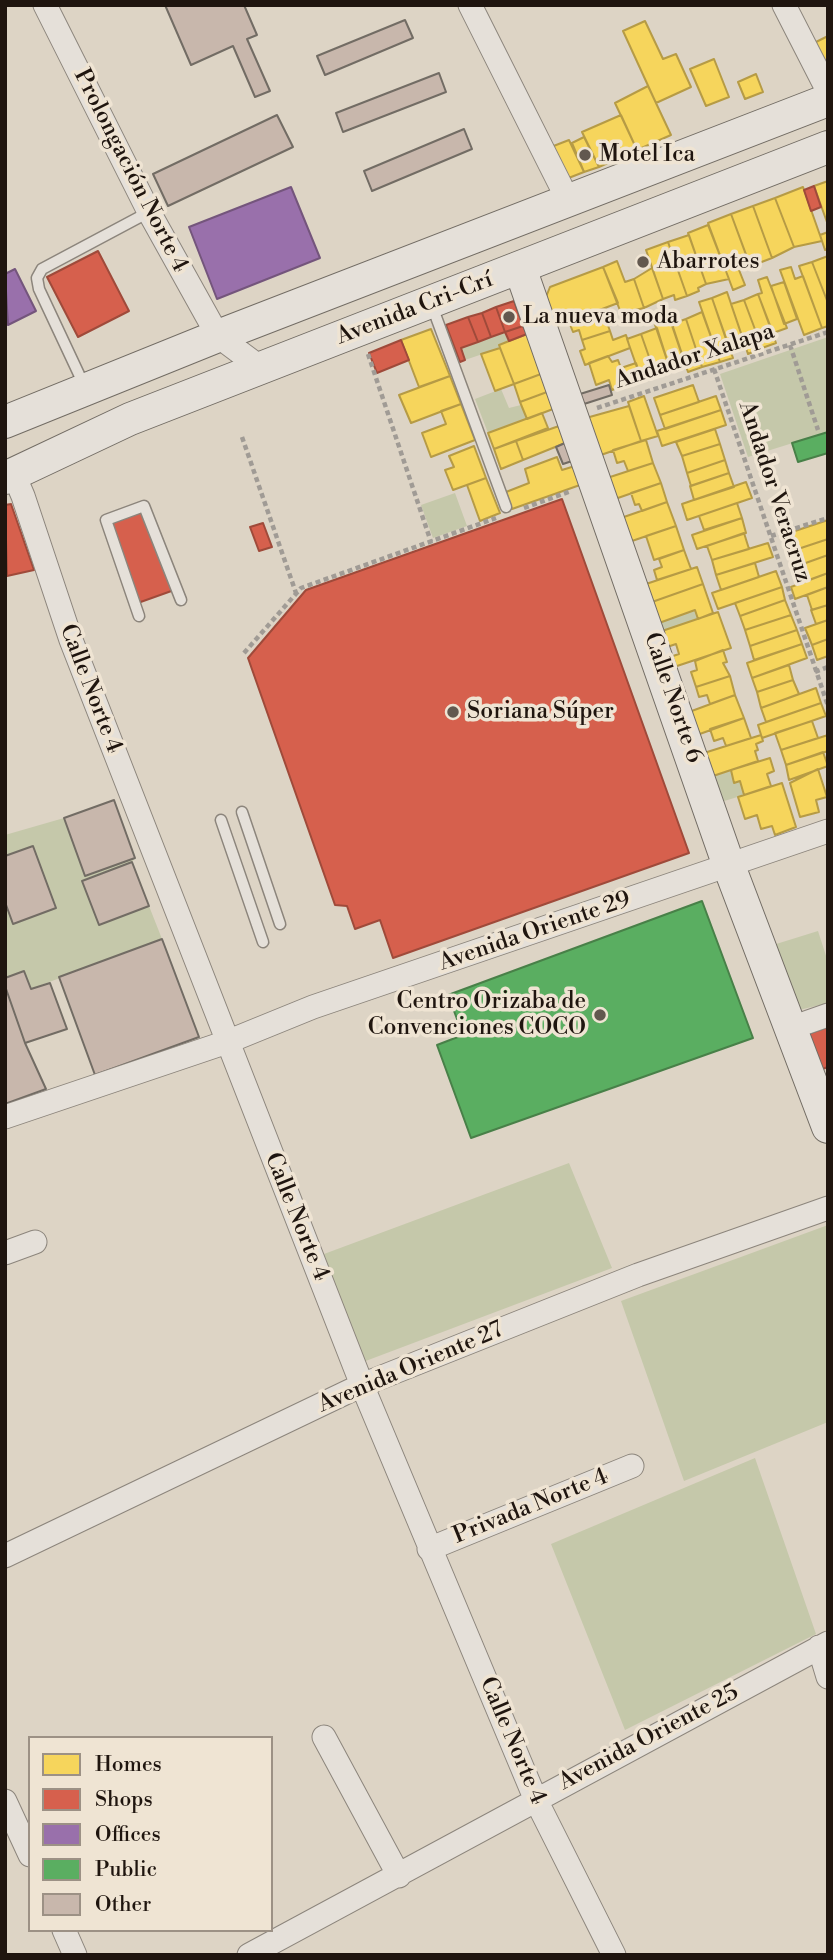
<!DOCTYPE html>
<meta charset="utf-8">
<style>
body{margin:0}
#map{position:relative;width:833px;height:1960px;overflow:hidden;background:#ddd4c5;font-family:"Libre Bodoni",serif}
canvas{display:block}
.frame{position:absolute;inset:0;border:7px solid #1f150f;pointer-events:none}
.legend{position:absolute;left:28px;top:1736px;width:245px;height:196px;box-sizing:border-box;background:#efe4d3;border:2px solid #9c9185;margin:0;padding:9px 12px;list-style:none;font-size:21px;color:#1f150f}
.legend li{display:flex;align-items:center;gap:14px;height:35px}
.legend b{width:35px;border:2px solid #9c9185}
</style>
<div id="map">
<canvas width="833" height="1960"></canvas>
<div class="frame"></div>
<ul class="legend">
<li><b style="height:19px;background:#f6d55c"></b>Homes</li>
<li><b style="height:19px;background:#d6604d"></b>Shops</li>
<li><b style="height:19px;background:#9970ab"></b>Offices</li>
<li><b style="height:19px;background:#5aae61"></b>Public</li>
<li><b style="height:19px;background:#c8b7ac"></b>Other</li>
</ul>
</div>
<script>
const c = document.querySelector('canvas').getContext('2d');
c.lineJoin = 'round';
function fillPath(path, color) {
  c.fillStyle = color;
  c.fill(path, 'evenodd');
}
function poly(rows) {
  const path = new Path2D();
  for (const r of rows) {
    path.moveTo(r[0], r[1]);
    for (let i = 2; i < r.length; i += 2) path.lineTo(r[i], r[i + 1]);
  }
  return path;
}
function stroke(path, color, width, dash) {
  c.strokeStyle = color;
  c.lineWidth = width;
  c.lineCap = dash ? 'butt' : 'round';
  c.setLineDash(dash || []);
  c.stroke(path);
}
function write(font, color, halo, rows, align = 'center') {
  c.font = font + ' "Libre Bodoni",serif';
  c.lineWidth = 7;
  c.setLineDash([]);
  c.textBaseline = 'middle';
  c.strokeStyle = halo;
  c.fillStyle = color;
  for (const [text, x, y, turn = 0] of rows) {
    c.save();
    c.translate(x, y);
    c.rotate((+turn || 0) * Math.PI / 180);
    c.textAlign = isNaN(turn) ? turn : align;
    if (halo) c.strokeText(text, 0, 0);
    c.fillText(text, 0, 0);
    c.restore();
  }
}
const green = poly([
 [505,332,509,341,499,344,500,348,465,360,461,348],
 [828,337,828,432,748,457,720,374],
 [501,389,509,408,521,405,527,419,488,433,475,399],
 [455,493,467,526,433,538,421,505],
 [695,610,698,619,662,631,659,623],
 [731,770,734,783,740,781,744,795,721,802,713,776],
 [64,818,85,876,135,858,132,862,83,881,99,925,149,906,162,939,31,989,24,972,5,978,5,835],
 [818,931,828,962,828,1003,795,1011,773,945],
 [569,1163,612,1268,363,1362,324,1254],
 [828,1225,828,1422,684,1481,621,1301],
 [755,1458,816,1634,625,1730,551,1544]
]);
const homes = poly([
 [645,21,663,59,676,54,691,87,656,103,623,31,645,21],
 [828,36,828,71,812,44,828,36],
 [714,59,729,97,706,106,690,69,714,59],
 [756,74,763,92,745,99,738,82,756,74],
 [648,86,671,135,637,150,615,103,648,86],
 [621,115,637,150,599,167,582,132,621,115],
 [584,137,599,167,584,172,572,143,584,137],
 [569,140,584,172,566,179,551,147,569,140],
 [828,181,828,225,814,186,828,181],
 [803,187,822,241,794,247,775,198,803,187],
 [775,198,794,247,772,258,753,206,775,198],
 [753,206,772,258,759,263,758,259,749,263,731,214,753,206],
 [731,214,750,265,739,270,745,285,733,290,708,223,731,214],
 [708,225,729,279,706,284,688,233,708,225],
 [828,232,828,249,825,250,820,235,828,232],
 [689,235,706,284,698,288,699,291,687,296,668,242,689,235],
 [668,242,687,296,675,300,674,295,663,299,646,250,668,242],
 [828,256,828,303,812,262,828,256],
 [617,261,625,282,634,279,644,308,621,313,603,267,617,261],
 [812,262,828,303,828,326,822,328,799,266,812,262],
 [603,267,618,303,557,326,546,297,550,287,603,267],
 [791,267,795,279,803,276,822,328,804,335,780,270,791,267],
 [652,268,663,299,644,308,634,279,652,268],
 [767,277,787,328,773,333,758,294,762,293,758,280,767,277],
 [784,282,797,319,784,324,771,286,784,282],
 [727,292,742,336,737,337,739,341,728,345,712,298,727,292],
 [758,294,776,343,762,348,744,300,758,294],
 [712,298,733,358,720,362,699,302,712,298],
 [744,300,762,348,748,354,731,304,744,300],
 [602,309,610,331,582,340,579,330,573,332,569,322,602,309],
 [667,311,684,361,669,366,652,316,667,311],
 [702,312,720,362,702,367,686,319,702,312],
 [686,319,702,367,688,372,672,324,686,319],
 [657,328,669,366,654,371,641,334,657,328],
 [431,329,450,376,419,387,401,340,431,329],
 [610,331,613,340,626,335,630,348,585,365,580,351,585,349,582,340,610,331],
 [527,334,541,374,514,384,499,345,527,334],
 [641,334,654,371,640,376,627,339,641,334],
 [500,348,514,384,495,391,481,354,500,348],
 [608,356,612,362,618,360,621,368,636,363,642,380,612,390,609,380,596,385,589,363,608,356],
 [541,374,547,392,520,402,514,384,541,374],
 [450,376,461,404,411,423,399,395,450,376],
 [693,385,699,402,660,415,654,398,693,385],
 [547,392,553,409,527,419,520,402,547,392],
 [644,396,658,436,641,441,628,402,644,396],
 [716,396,721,410,665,429,660,415,716,396],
 [461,404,475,440,431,457,422,433,446,424,441,411,461,404],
 [629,406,641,441,598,456,586,418,629,406],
 [721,410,726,425,662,446,657,431,721,410],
 [542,413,548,428,494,449,488,433,542,413],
 [559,426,565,443,523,460,516,441,559,426],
 [715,429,720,444,682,456,676,442,715,429],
 [646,440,653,463,628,471,624,461,617,463,613,450,646,440],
 [516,441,523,460,501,469,494,449,516,441],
 [720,444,725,460,687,473,682,456,720,444],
 [474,446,486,478,453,490,445,470,454,467,449,456,474,446],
 [557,457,562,470,575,466,580,485,512,509,506,492,529,483,525,469,557,457],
 [725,460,729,473,691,486,687,473,725,460],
 [653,463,661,483,615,499,607,478,653,463],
 [729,473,734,487,694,500,690,486,729,473],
 [486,478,500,513,480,521,467,485,486,478],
 [746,482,752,498,687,520,682,504,746,482],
 [661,483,667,502,642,511,639,504,635,505,631,493,661,483],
 [667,502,676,526,629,542,621,518,667,502],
 [737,503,742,518,704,530,699,516,737,503],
 [742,518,746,533,697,549,692,535,742,518],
 [828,520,828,539,795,550,789,533,828,520],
 [676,526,684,550,654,560,646,536,676,526],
 [744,533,749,549,712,560,707,546,744,533],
 [828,539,828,555,800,565,795,550,828,539],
 [768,543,773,557,716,575,712,560,768,543],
 [684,550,691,569,657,580,654,570,662,567,659,559,684,550],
 [828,555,828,573,806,581,800,565,828,555],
 [755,563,759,577,721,590,716,575,755,563],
 [697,567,703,584,652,602,646,584,697,567],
 [776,571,782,587,718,609,712,593,776,571],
 [828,573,828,587,795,599,791,587,828,573],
 [703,584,713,613,698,619,695,610,659,623,652,602,703,584],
 [782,587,785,600,740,616,735,603,782,587],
 [828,587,828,605,812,610,807,595,828,587],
 [785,600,791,615,745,630,740,616,785,600],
 [828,605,828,620,816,624,811,610,828,605],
 [718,612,731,648,674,667,670,657,679,654,676,644,667,647,662,631,718,612],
 [791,615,797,630,750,646,745,630,791,615],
 [828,620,828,639,812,645,805,628,828,620],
 [797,630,802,644,754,660,750,646,797,630],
 [828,639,828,656,817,660,812,645,828,639],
 [802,644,807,658,752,678,747,663,802,644],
 [723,650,727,662,723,663,730,676,696,687,691,672,697,670,695,661,723,650],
 [789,665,793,680,757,692,752,678,789,665],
 [730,676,735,695,710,704,707,695,699,697,696,687,730,676],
 [793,680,799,694,761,708,757,692,793,680],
 [816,688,821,703,766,722,761,708,816,688],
 [735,695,744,718,697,735,689,712,735,695],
 [821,703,826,716,762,738,758,725,821,703],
 [744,718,751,738,726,746,723,738,714,741,710,729,744,718],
 [812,721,818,738,781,750,775,733,812,721],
 [761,735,763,741,756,744,758,750,755,751,758,761,713,776,704,753,761,735],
 [828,735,828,751,786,765,781,750,828,735],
 [823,752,828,766,789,780,786,765,823,752],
 [770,758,774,771,767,774,771,786,744,795,740,781,734,783,731,770,770,758],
 [818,769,827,797,816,800,819,812,800,817,790,783,818,769],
 [782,783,796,827,775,835,772,826,761,829,757,815,745,819,738,797,782,783]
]);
const shops = poly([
 [814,186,821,207,811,211,804,190,814,186],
 [98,251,129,311,78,337,47,277,98,251],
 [514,301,523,326,505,332,496,307,514,301],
 [496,307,505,332,491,337,482,313,496,307],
 [482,313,491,337,478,342,468,317,482,313],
 [468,317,478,342,461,348,465,360,460,362,446,325,468,317],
 [523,326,527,334,509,341,505,332,523,326],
 [401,340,409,360,377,373,369,353,401,340],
 [562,499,689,853,393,958,380,920,355,929,347,906,335,905,248,658,306,590,562,499],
 [11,504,34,570,7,576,5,505,11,504],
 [144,506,177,589,135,604,106,520,144,506],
 [263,523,272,547,259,551,250,527,263,523],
 [828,1027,828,1067,814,1072,802,1036,828,1027]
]);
const offices = poly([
 [291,187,320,258,217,299,189,227,291,187],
 [15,269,36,311,8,325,5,274,15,269]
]);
const public = poly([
 [828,432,828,453,798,462,792,443,828,432],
 [702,901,753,1038,471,1138,437,1045,463,1035,448,995,702,901]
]);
const building = poly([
 [165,5,244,5,257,35,247,39,270,91,255,97,233,46,191,65,165,5],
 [405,20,413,38,325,75,317,56,405,20],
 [439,73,446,92,343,132,336,113,439,73],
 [277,115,293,147,168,206,153,174,277,115],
 [464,129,472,149,372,191,364,171,464,129],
 [609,385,612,395,584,404,580,394,609,385],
 [565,443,572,461,563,464,556,447,565,443],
 [114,800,135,858,85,876,64,818,114,800],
 [33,846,56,908,13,924,5,902,5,856,33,846],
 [132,862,149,906,99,925,82,881,132,862],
 [162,939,199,1037,95,1075,59,977,162,939],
 [24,971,31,989,50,983,67,1029,25,1043,5,986,5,978,24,971],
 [5,986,25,1043,46,1089,5,1104,5,986]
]);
const path = poly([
 [790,345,818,430],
 [368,354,431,542],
 [714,369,828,706],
 [597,408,828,332],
 [242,437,296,593],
 [524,508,571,491],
 [771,536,828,518],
 [244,653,301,588,496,518],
 [815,672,828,667]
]);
const lane = poly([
 [432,306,506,507],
 [84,385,39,289,37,278,42,269,149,212],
 [139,616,106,520,144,506,181,600],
 [242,812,280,924],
 [221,820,263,942]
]);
const street = poly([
 [45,5,149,212,218,336,261,368],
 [470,5,569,202],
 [784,5,828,91],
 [5,471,14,475,23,496,71,640,362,1385,535,1798,614,1955],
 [791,1028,828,1015],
 [5,1117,227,1042,313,1007,828,831],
 [5,1253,35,1242],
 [429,1549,632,1466],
 [5,1556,362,1385,638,1275,828,1208],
 [819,1647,828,1677],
 [324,1737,399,1876],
 [5,1801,30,1855],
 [64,1930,75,1955],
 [249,1955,828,1643]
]);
const secondary = poly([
 [520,268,729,866,828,1127],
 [5,422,218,336,828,100],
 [5,478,130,419,828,147]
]);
const markers = [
 [585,155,7,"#62584f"],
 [643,262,7,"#62584f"],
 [509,317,7,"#62584f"],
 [453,712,7,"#62584f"],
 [600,1015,7,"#62584f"]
];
const poiNames = [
 ["Motel Ica",599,155],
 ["Abarrotes",657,262],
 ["La nueva moda",523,317],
 ["Soriana Súper",467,712],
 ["Centro Orizaba de",586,1002,"right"],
 ["Convenciones COCO",586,1028,"right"]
];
const streetNames = [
 ["Prolongación Norte 4",130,171,63],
 ["Avenida Cri-Crí",415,309,-21],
 ["Andador Xalapa",695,357,-18],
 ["Andador Veracruz",774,492,72],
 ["Calle Norte 4",90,689,69],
 ["Calle Norte 6",672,698,71],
 ["Avenida Oriente 29",535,932,-19],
 ["Calle Norte 4",296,1217,68],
 ["Avenida Oriente 27",411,1368,-23],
 ["Privada Norte 4",531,1507,-22],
 ["Avenida Oriente 25",649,1738,-28],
 ["Calle Norte 4",512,1741,67]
];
fillPath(green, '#c5c8aa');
fillPath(homes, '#f6d55c');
stroke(homes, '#b69b45', 2);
fillPath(shops, '#d6604d');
stroke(shops, '#9f4a3a', 2);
fillPath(offices, '#9970ab');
stroke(offices, '#74557c', 2);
fillPath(public, '#5aae61');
stroke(public, '#488048', 2);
fillPath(building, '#c8b7ac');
stroke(building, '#726c64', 2);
stroke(lane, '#8c857c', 13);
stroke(street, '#8c857c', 25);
stroke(secondary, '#726c64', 34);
stroke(path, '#a09b95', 4.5, [5, 3.5]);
stroke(lane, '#e5e0d9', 10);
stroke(street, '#e5e0d9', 23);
stroke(secondary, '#e5e0d9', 32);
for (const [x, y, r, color] of markers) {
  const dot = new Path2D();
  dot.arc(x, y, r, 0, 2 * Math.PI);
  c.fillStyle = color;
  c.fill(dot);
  stroke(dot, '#efe4d3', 2.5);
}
write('23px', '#1f150f', '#efe4d3', poiNames, 'left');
write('23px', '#1f150f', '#efe4d3', streetNames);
</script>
